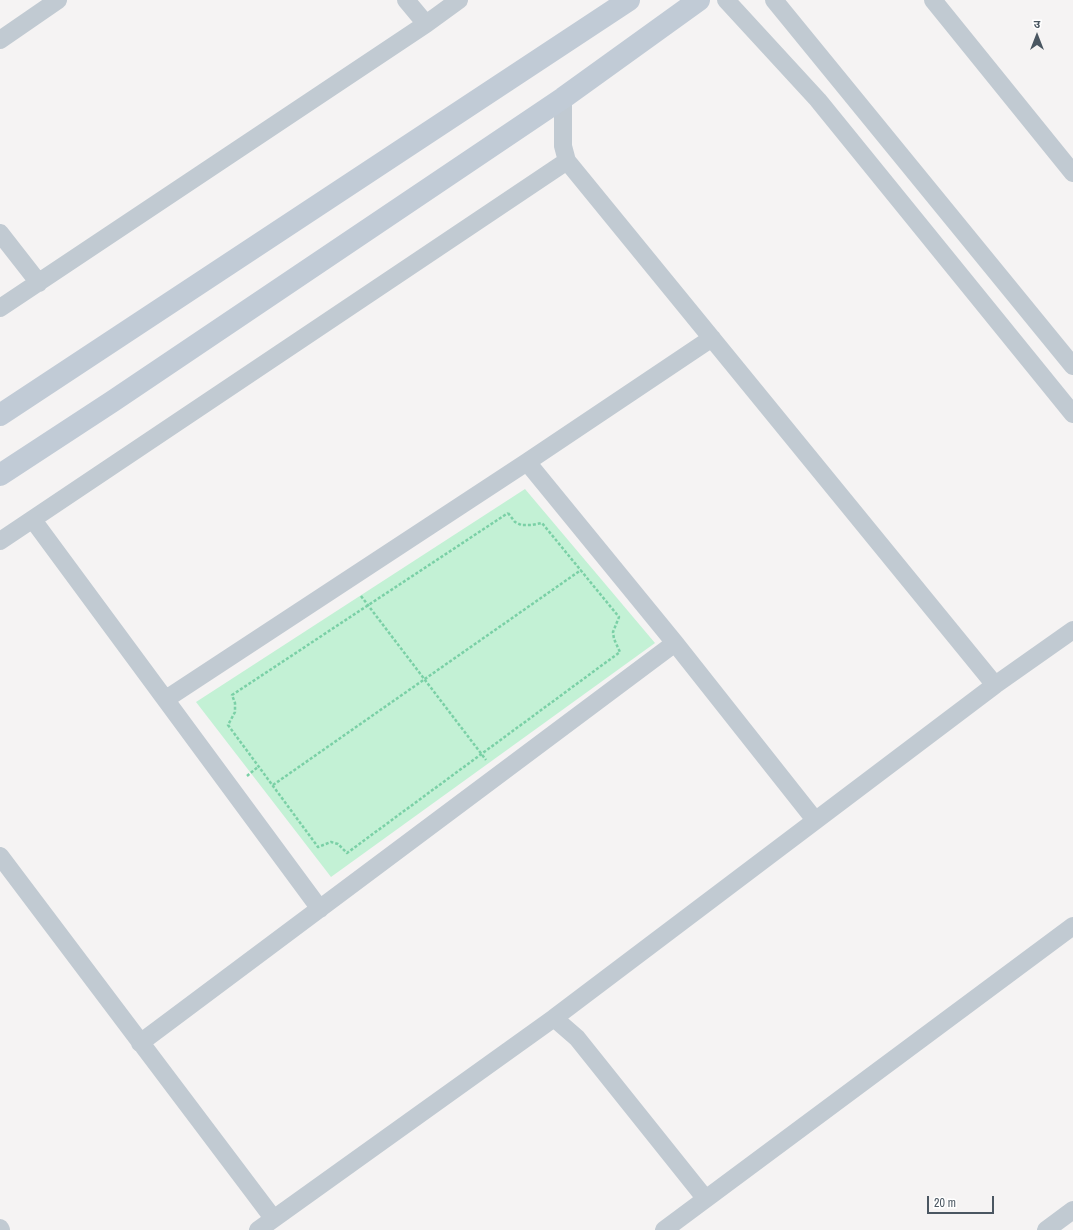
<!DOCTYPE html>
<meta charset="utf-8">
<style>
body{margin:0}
#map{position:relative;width:1073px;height:1230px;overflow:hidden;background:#f5f3f3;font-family:"Archivo Narrow","Noto Sans Devanagari",sans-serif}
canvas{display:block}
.north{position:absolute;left:1017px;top:16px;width:40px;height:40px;-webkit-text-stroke:3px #fff;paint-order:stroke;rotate:0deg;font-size:11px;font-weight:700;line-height:16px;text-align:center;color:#4a5661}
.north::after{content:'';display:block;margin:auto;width:14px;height:18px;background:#4a5661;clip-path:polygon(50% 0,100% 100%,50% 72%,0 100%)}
.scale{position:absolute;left:927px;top:1196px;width:67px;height:18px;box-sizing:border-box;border:2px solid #4a5661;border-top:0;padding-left:5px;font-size:12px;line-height:14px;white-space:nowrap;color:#4a5661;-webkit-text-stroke:3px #fff;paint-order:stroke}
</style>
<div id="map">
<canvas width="1073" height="1230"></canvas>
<div class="north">उ</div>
<div class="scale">20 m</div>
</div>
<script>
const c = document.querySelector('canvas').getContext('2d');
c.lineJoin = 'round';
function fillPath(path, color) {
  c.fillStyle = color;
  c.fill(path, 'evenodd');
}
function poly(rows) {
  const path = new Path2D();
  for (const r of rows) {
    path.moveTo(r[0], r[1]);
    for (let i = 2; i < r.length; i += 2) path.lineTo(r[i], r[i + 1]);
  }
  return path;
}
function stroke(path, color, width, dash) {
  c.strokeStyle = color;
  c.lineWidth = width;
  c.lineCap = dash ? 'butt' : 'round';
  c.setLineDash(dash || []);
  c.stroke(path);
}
const green = poly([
 [525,489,655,643,331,877,196,702]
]);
const path = poly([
 [508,513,515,522,521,525,532,525,542,523,619,617,613,632,614,639,620,652,347,853,338,844,331,842,318,847,228,725,235,712,235,703,232,695,508,513],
 [361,596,486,760],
 [247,776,259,766],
 [273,785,581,570]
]);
const street = poly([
 [406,0,426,24],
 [726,0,818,100,1073,414],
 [774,0,1073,366],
 [933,0,1073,173],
 [0,40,58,0],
 [563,98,563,146,567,161,995,685],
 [0,233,39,283],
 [0,308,426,24,459,0],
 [527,462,675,643,815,820],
 [33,520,320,909],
 [0,541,567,161],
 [166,699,527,462,712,338],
 [0,856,273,1218],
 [554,1018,577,1038,705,1198],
 [140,1043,675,643],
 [0,1228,1,1230],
 [258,1230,554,1018,995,685,1073,630],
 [664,1230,1073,926],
 [1046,1230,1073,1210]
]);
const secondary = poly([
 [0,415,629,0],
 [0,475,113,401,563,98,699,0]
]);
fillPath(green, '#c3f1d5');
stroke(path, '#7ad0a6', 2.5, [3, 2]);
stroke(street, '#c1cad2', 18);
stroke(secondary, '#c1cbd6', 22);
</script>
